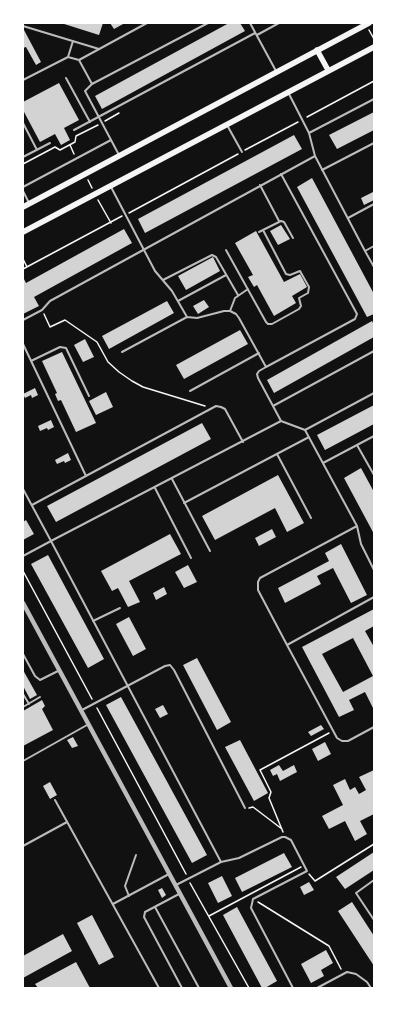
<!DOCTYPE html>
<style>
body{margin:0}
#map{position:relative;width:397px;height:1011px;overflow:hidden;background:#111;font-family:"Alegreya Sans",sans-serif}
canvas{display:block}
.frame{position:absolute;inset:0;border:24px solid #fff;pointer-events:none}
</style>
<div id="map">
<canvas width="397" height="1011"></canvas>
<div class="frame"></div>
</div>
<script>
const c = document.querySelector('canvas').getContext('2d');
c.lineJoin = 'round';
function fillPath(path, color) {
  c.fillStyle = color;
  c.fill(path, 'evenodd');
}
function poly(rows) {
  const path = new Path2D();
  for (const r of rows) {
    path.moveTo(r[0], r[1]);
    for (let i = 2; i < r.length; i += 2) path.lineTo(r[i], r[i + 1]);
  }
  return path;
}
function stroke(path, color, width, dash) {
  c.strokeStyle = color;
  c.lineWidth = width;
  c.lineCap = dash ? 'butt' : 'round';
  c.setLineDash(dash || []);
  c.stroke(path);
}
const building = poly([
 [61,23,103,23,99,35],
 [110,23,125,23,114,29],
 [229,23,240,23,245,31,102,109,95,96],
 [24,30,41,62,36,65,26,47,23,48,23,31],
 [59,83,79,120,64,128,70,140,61,145,55,134,40,142,23,110,23,102],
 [374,112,374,130,337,149,329,135],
 [294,135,302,149,145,233,138,219],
 [312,178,374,294,374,314,367,317,297,187],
 [373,192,374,200,364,205,361,198],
 [281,225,290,239,278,245,270,231],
 [124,229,132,243,34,297,39,306,23,314,23,277,26,283],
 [256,231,284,282,300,274,307,287,292,296,296,303,274,316,257,285,254,287,248,277,253,275,235,243],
 [213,257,220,271,186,290,178,276],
 [204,300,209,307,198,314,193,306],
 [167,301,174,313,109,349,102,336],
 [372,321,374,325,374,337,274,393,267,380],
 [240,330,248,344,184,379,176,365],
 [85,339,94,357,83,362,74,345],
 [62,352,96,423,76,432,61,400,58,401,55,394,57,393,42,361],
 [35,388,38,395,32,398,31,395,25,398,23,394],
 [106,392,113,407,96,415,89,401],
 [374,405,374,424,325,450,317,435],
 [51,420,54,427,48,430,47,428,40,431,38,426],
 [202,423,211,439,56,522,47,506],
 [68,453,71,460,65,463,64,461,57,464,55,460],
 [361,468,374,492,374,534,344,478],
 [278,475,304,523,287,532,275,508,215,540,202,516],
 [26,520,34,534,23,540,23,522],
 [272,529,276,537,259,546,255,538],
 [170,534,181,554,129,581,140,602,128,607,118,588,112,591,101,571],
 [341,544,367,595,351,603,333,568,317,576,321,584,285,603,278,588,329,561,325,553],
 [48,555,104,659,88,668,31,564],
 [188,565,197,582,184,588,175,572],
 [164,587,167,594,156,600,153,593],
 [374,609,374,626,365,631,374,647,374,710,365,692,349,700,354,710,339,717,302,647],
 [353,638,373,676,343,692,322,654],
 [129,617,146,649,133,656,116,624],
 [197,658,231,722,217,730,183,665],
 [23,670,37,695,30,699,23,686],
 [121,697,207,855,192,863,106,705],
 [42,700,45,706,42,709,53,730,23,746,23,711],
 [163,705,168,714,160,718,155,709],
 [321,725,324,729,311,736,308,732],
 [73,737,78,746,72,748,67,740],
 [240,740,268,793,254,801,225,747],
 [325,742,331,754,318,761,312,749],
 [279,765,283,771,294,765,297,772,280,781,277,774,273,776,270,770],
 [374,770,374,814,360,821,367,834,355,841,345,821,329,829,322,816,343,805,333,785,345,779,350,790,355,787,359,794,366,790,359,777],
 [50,782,57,795,50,799,43,786],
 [374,852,374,870,345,889,336,877],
 [284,853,292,867,242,892,235,878],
 [222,876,232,896,218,903,208,883],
 [309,882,314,890,304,895,300,887],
 [162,888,166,895,162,898,158,890],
 [352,902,374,936,374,966,338,911],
 [237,907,277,981,265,988,262,988,223,915],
 [92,915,114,957,99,965,77,923],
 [63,934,72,951,23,978,23,956],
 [326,950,333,963,321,970,324,976,311,983,301,964],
 [76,962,90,988,38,988,35,984]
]);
const path = poly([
 [369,30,374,39],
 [307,117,374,81],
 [105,121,119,113],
 [70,145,74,154],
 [245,150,298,122],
 [23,164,55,147,60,150,75,142,76,136,98,125],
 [88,180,92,188],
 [98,200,111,223],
 [129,213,238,154],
 [23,259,27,267],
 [23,269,122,216],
 [44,314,50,327,65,320,97,342,108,362,119,372,132,381,143,387,205,406],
 [23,571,92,699],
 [97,708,186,874],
 [249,808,253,807,282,829],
 [283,832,269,798,271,792,260,770,329,733],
 [309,874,315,881,374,844],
 [190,883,249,988],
 [258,902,329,946,341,969],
 [209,916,301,867]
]);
const service = poly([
 [250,23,276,71],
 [23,26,99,49],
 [257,35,279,23],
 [68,57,73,41],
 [79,60,147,23],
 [66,78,90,122],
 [23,80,68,57,79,60,92,84],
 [289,94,309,133,315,156,365,251,374,246],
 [23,123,37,150],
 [227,125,242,152],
 [74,130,255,33],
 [309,133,374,99],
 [119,155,85,91,92,84,208,23],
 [23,157,50,143],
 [322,170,374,143],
 [260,185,279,221],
 [23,187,111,140],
 [111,187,155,271,172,291,187,317,197,318,224,311,230,311,236,314,239,318,266,367,259,371,257,374,258,378,281,421,305,430,357,526,361,544,374,570],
 [23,191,29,203],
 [348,218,374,204],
 [259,232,281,221,284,222,293,238],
 [226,250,266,322,268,324,272,324,299,309,301,306,299,298,308,293,309,287,300,271,290,275,286,274,263,230],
 [365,251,374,267],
 [163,280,212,255,216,257,238,295],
 [178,301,226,275],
 [230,311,235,298,248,289],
 [23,320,42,310,50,301,315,156],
 [23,344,86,476],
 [122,352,187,317],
 [31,361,60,347,66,348,89,396],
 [266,367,355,319,357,314,281,174],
 [190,391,259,353],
 [273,406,374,351],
 [281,421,51,541,221,862,239,858,282,837,285,837,291,840,307,871,253,899,251,908,293,988],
 [305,430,374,393],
 [374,436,357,445,374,475],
 [277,454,311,518],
 [323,463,357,445],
 [172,479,210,551],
 [155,488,191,558],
 [23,489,51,541,23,556],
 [184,503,309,437],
 [32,505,216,406,221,407,225,409,243,442],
 [374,597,287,645,337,738,342,741,348,741,374,727],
 [93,621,120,608],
 [287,645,258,590,258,582,260,578,357,526],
 [23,654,35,676,40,680,58,671],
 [23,694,29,704],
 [23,707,40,697],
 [82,710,165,666,170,665,174,670,245,808],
 [23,761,87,725],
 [55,800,159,988],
 [23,846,67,822],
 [374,880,356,893,374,920],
 [176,885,221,862],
 [179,894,145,912,144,917,182,988],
 [129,896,125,886,136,855],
 [113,904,169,874],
 [155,907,199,988],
 [317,988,347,972,356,974,367,982,371,988]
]);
const tertiary = poly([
 [23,603,231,988]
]);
const primary = poly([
 [317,50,328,70],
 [23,207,369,23],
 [23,232,374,47]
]);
fillPath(building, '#d3d3d3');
stroke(path, '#f5f5f5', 1.5);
stroke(service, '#bcbcbc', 2);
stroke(tertiary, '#bcbcbc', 4.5);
stroke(primary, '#f5f5f5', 5.5);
</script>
